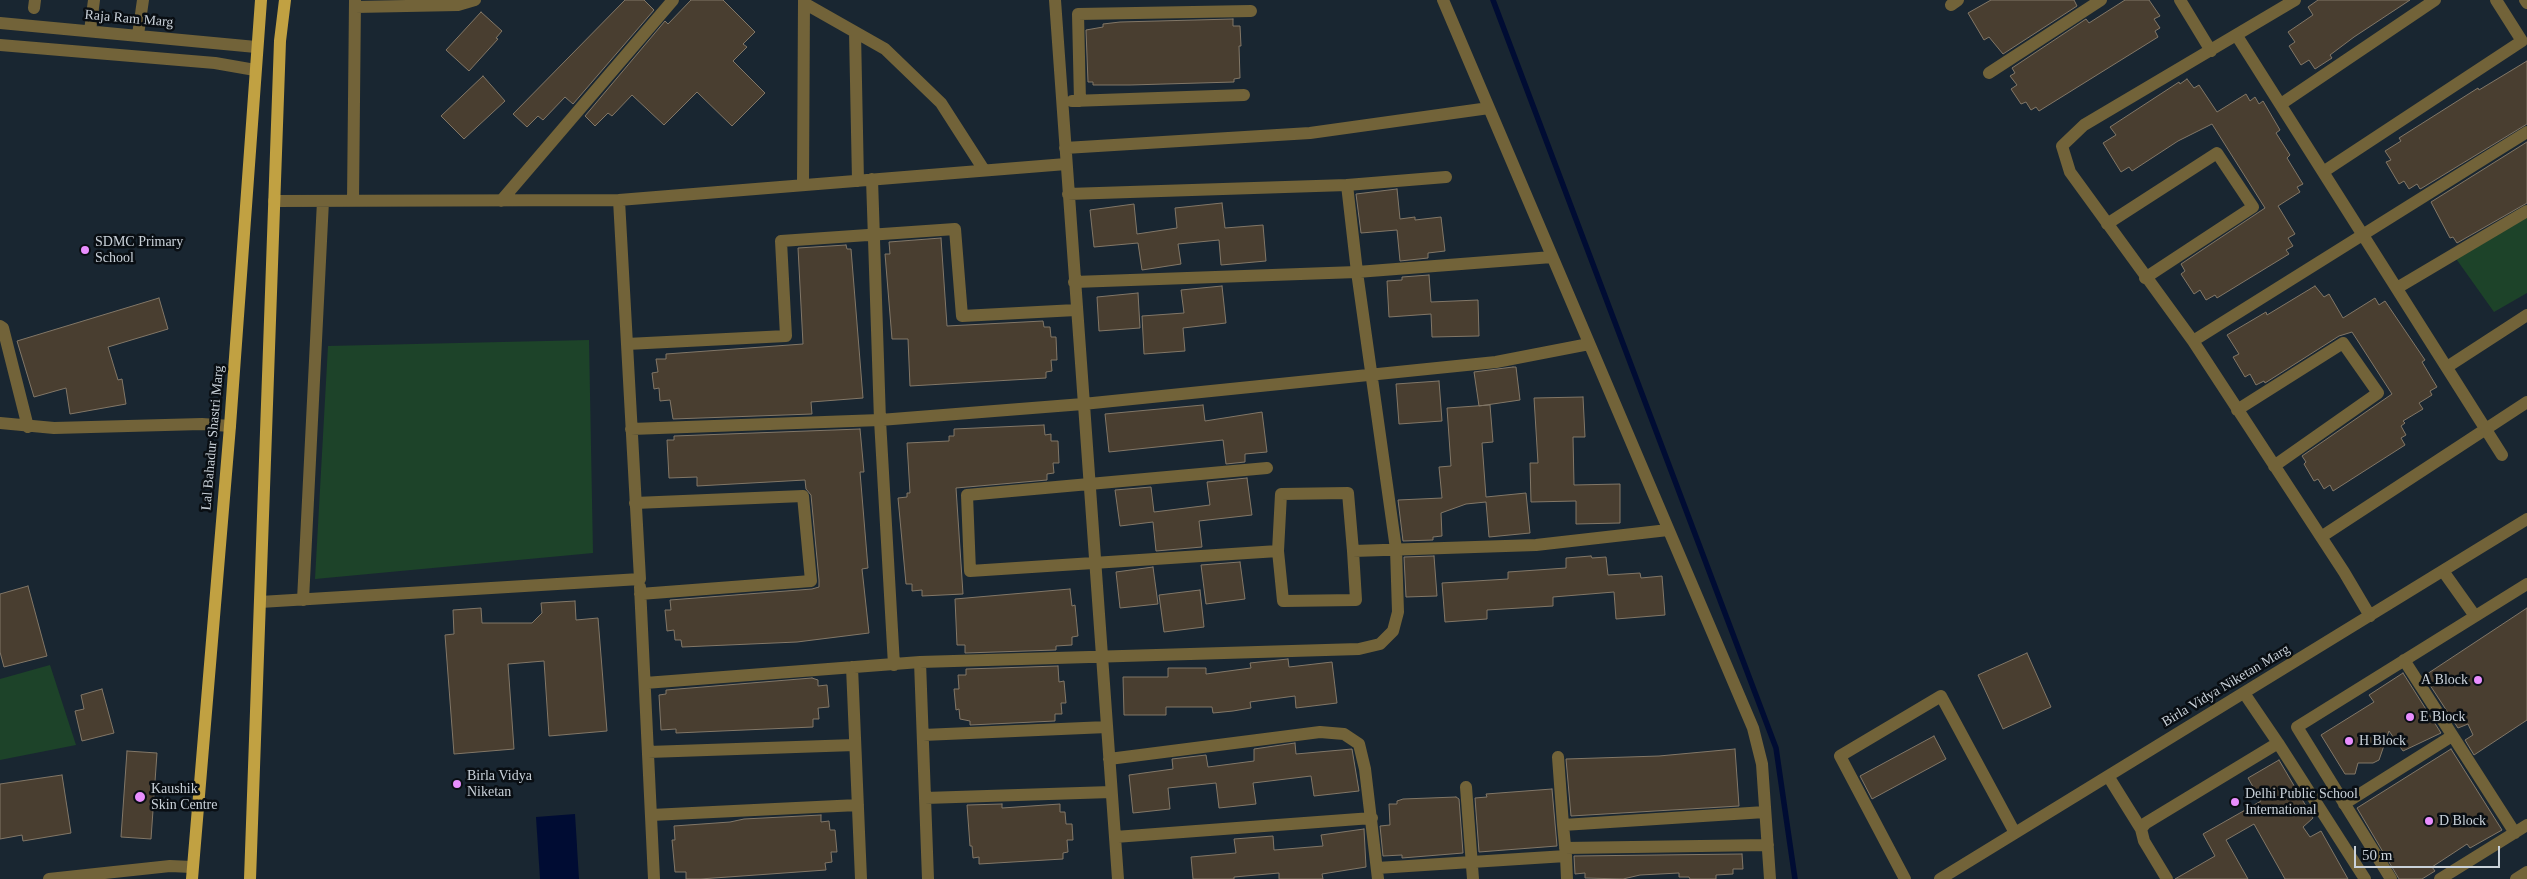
<!DOCTYPE html>
<style>
body{margin:0}
#map{position:relative;width:2527px;height:879px;overflow:hidden;background:#192631;font-family:"Times New Roman",serif}
canvas{display:block}
.scale{position:absolute;left:2354px;top:846px;width:146px;height:22px;box-sizing:border-box;border:2px solid #cad2da;border-top:0;padding-left:6px;font-size:15px;line-height:18px;white-space:nowrap;color:#cad2da;-webkit-text-stroke:4px #090e13;paint-order:stroke}
</style>
<div id="map">
<canvas width="2527" height="879"></canvas>
<div class="scale">50 m</div>
</div>
<script>
const c = document.querySelector('canvas').getContext('2d');
c.lineJoin = 'round';
function fillPath(path, color) {
  c.fillStyle = color;
  c.fill(path, 'evenodd');
}
function poly(rows) {
  const path = new Path2D();
  for (const r of rows) {
    path.moveTo(r[0], r[1]);
    for (let i = 2; i < r.length; i += 2) path.lineTo(r[i], r[i + 1]);
  }
  return path;
}
function stroke(path, color, width, dash) {
  c.strokeStyle = color;
  c.lineWidth = width;
  c.lineCap = dash ? 'butt' : 'round';
  c.setLineDash(dash || []);
  c.stroke(path);
}
function write(font, color, halo, rows, align = 'center') {
  c.font = font + ' "Times New Roman",serif';
  c.lineWidth = 5;
  c.setLineDash([]);
  c.textBaseline = 'middle';
  c.strokeStyle = halo;
  c.fillStyle = color;
  for (const [text, x, y, turn = 0] of rows) {
    c.save();
    c.translate(x, y);
    c.rotate((+turn || 0) * Math.PI / 180);
    c.textAlign = isNaN(turn) ? turn : align;
    if (halo) c.strokeText(text, 0, 0);
    c.fillText(text, 0, 0);
    c.restore();
  }
}
const green = poly([
 [2527,205,2527,293,2494,312,2452,253],
 [589,340,593,553,315,579,328,346],
 [50,665,76,745,0,760,0,679]
]);
const water = poly([
 [575,814,579,879,540,879,536,817]
]);
const stream = poly([
 [1493,0,1776,748,1795,879]
]);
const building = poly([
 [625,0,644,0,654,10,573,104,565,97,543,120,538,116,527,127,513,114,625,0],
 [691,0,723,0,755,32,743,44,747,47,733,61,765,93,732,126,697,92,664,125,632,95,612,116,608,113,595,126,585,116,665,21,668,24,691,0],
 [1991,0,2074,0,2077,6,2003,54,1989,37,1984,40,1968,13,1991,0],
 [2125,0,2149,0,2160,16,2154,19,2160,28,2155,31,2158,37,2039,111,2036,107,2031,110,2026,102,2021,104,2011,89,2017,85,2010,76,2015,73,2012,68,2086,19,2089,23,2125,0],
 [2318,0,2410,0,2354,37,2330,55,2332,58,2315,69,2309,60,2301,65,2289,46,2295,42,2288,32,2313,15,2308,7,2318,0],
 [481,12,502,31,496,38,498,39,469,71,446,50,481,12],
 [1233,19,1233,26,1240,26,1241,46,1239,46,1240,78,1234,79,1234,82,1130,85,1093,85,1093,82,1088,82,1086,30,1103,27,1103,24,1120,22,1233,19],
 [2527,61,2527,124,2422,188,2420,189,2417,184,2409,189,2404,181,2399,184,2386,162,2391,160,2385,151,2401,141,2399,138,2478,88,2479,90,2527,61],
 [483,76,505,101,464,139,441,116,483,76],
 [2187,79,2194,88,2199,85,2217,112,2246,94,2250,101,2255,97,2259,104,2263,101,2280,130,2276,133,2290,155,2287,158,2303,184,2297,187,2300,192,2278,206,2295,234,2288,238,2293,246,2286,250,2289,254,2217,298,2215,295,2206,300,2200,290,2194,294,2181,274,2185,271,2181,264,2265,208,2212,124,2178,141,2132,171,2129,167,2121,172,2103,143,2116,135,2110,127,2179,82,2180,84,2187,79],
 [2527,142,2527,203,2457,243,2453,237,2450,238,2431,202,2527,142],
 [1397,189,1400,219,1415,217,1415,220,1441,217,1445,251,1428,253,1428,258,1400,261,1397,230,1361,233,1356,194,1397,189],
 [1222,203,1225,228,1263,225,1266,261,1221,265,1219,240,1178,244,1181,264,1142,270,1138,243,1094,247,1090,210,1134,204,1137,234,1177,228,1175,208,1222,203],
 [941,238,947,326,1043,321,1044,327,1050,327,1051,337,1056,337,1057,360,1051,360,1052,371,1046,372,1046,378,910,386,908,339,892,339,885,254,890,254,889,242,941,238],
 [846,245,847,249,851,249,863,398,811,402,812,414,673,419,670,400,660,401,659,388,654,389,652,373,658,372,656,359,666,359,666,354,803,344,798,248,846,245],
 [1429,275,1431,302,1478,300,1479,336,1432,337,1431,314,1389,317,1387,281,1402,280,1402,277,1429,275],
 [1222,286,1226,323,1183,328,1185,351,1144,354,1142,316,1184,313,1181,290,1222,286],
 [2315,286,2324,297,2329,294,2343,318,2375,298,2379,305,2385,301,2425,360,2422,362,2437,387,2430,391,2432,395,2419,403,2423,409,2403,421,2405,423,2401,426,2406,435,2401,438,2405,445,2333,491,2330,485,2324,489,2318,479,2314,481,2304,464,2306,462,2302,456,2392,394,2352,332,2339,336,2265,383,2264,381,2256,385,2250,374,2245,377,2233,357,2239,354,2227,335,2266,312,2267,315,2315,286],
 [1138,293,1140,328,1099,331,1097,297,1138,293],
 [159,298,168,329,108,347,118,380,122,379,126,404,70,414,66,388,34,397,17,341,159,298],
 [1513,367,1516,367,1520,400,1479,406,1474,372,1513,367],
 [1439,381,1442,421,1399,424,1396,384,1439,381],
 [1583,397,1585,437,1573,437,1574,485,1620,484,1620,523,1576,524,1576,501,1531,502,1530,463,1538,463,1534,398,1583,397],
 [1203,405,1205,421,1262,412,1267,452,1245,454,1245,462,1226,464,1223,440,1109,452,1105,414,1203,405],
 [1490,405,1493,442,1482,443,1486,497,1526,493,1530,533,1489,537,1486,502,1466,504,1441,513,1442,536,1433,537,1433,540,1403,541,1398,500,1442,498,1439,467,1451,466,1447,408,1490,405],
 [1044,425,1045,435,1051,434,1051,441,1058,441,1059,463,1053,463,1054,473,1047,474,1047,480,956,488,963,594,922,596,922,590,912,591,912,584,906,584,898,498,907,497,907,493,910,493,907,443,949,441,949,436,954,436,954,429,1044,425],
 [860,429,864,472,860,472,868,568,862,569,869,633,797,642,682,647,681,640,675,640,674,630,667,631,665,610,671,610,670,600,812,589,819,587,819,580,811,495,806,489,805,480,697,486,697,477,669,478,667,440,674,440,674,436,860,429],
 [1247,478,1252,515,1199,521,1202,547,1156,551,1153,522,1120,526,1115,490,1151,487,1154,512,1210,505,1207,482,1247,478],
 [1434,556,1437,596,1406,597,1404,557,1434,556],
 [1591,556,1592,558,1606,557,1608,575,1640,573,1641,578,1662,576,1665,615,1616,619,1614,592,1553,597,1553,606,1487,610,1487,619,1445,622,1442,583,1508,579,1508,572,1566,568,1566,558,1591,556],
 [1240,562,1245,599,1206,604,1201,565,1240,562],
 [1153,567,1158,604,1120,608,1116,572,1153,567],
 [28,586,47,656,4,667,0,652,0,594,28,586],
 [1070,589,1072,606,1075,605,1078,636,1072,637,1072,645,1056,646,1056,650,965,653,965,645,957,645,955,599,1070,589],
 [1200,590,1204,627,1164,632,1159,595,1200,590],
 [575,601,576,620,598,618,607,731,549,736,544,661,508,664,514,749,454,754,445,635,454,634,453,610,481,608,482,623,532,623,542,613,541,603,575,601],
 [2527,608,2527,720,2474,755,2465,740,2473,735,2468,724,2458,728,2424,676,2527,608],
 [2027,653,2051,707,2003,729,1978,675,2027,653],
 [1288,659,1289,667,1332,662,1337,703,1296,708,1295,696,1250,702,1251,708,1233,711,1213,713,1212,707,1166,707,1166,715,1124,715,1123,677,1168,677,1168,668,1206,668,1206,674,1251,668,1250,663,1288,659],
 [1058,666,1059,682,1064,681,1066,703,1061,703,1062,714,1055,714,1055,721,970,725,970,721,960,719,959,709,956,710,954,689,959,689,958,675,966,675,966,669,1058,666],
 [2403,673,2441,733,2403,751,2389,731,2379,760,2373,763,2358,763,2355,774,2345,774,2321,735,2374,702,2369,695,2403,673],
 [812,678,818,680,818,686,827,685,829,707,818,708,819,719,813,719,813,727,676,733,676,729,661,730,659,695,666,694,666,690,812,678],
 [102,689,114,733,82,741,75,711,84,709,81,695,102,689],
 [1934,736,1946,759,1872,799,1860,776,1934,736],
 [1295,743,1296,754,1352,749,1359,791,1314,796,1311,776,1253,783,1256,804,1219,808,1216,783,1168,788,1170,809,1133,813,1129,775,1173,769,1172,759,1206,755,1208,767,1254,761,1254,749,1295,743],
 [1735,749,1739,806,1571,816,1566,759,1659,756,1735,749],
 [2451,749,2502,830,2470,848,2467,844,2432,867,2435,871,2422,879,2399,879,2357,808,2451,749],
 [127,751,157,753,151,839,121,837,127,751],
 [2279,760,2313,818,2303,827,2310,837,2321,831,2348,879,2285,879,2254,824,2226,840,2248,879,2175,879,2215,856,2203,834,2261,801,2248,778,2279,760],
 [62,775,71,833,23,841,22,835,0,839,0,784,62,775],
 [1552,789,1557,846,1479,852,1475,798,1487,797,1486,794,1552,789],
 [1456,797,1459,799,1463,853,1402,858,1402,855,1383,856,1380,826,1390,825,1389,804,1397,804,1397,801,1403,799,1456,797],
 [1002,804,1002,808,1060,804,1060,812,1065,812,1066,824,1072,824,1073,840,1067,840,1068,852,1063,853,1063,859,979,864,979,857,973,858,972,846,970,846,967,805,1002,804],
 [821,815,821,822,829,821,830,830,835,830,837,852,831,852,832,862,825,863,826,870,700,879,686,879,686,872,675,872,672,840,675,840,674,826,730,822,744,819,821,815],
 [1364,829,1366,867,1322,874,1323,879,1279,879,1279,873,1234,877,1234,879,1193,879,1191,857,1236,853,1234,839,1273,836,1274,850,1323,846,1321,835,1364,829],
 [1742,854,1743,869,1733,869,1733,874,1716,875,1716,879,1690,879,1689,877,1679,877,1679,873,1640,875,1623,879,1585,878,1585,873,1575,874,1574,856,1742,854]
]);
const minor = poly([
 [1055,0,1118,879],
 [1443,0,1753,728,1762,764,1770,879],
 [2180,0,2211,51],
 [2295,0,2084,125,2062,146,2070,172,2193,341,2344,572,2370,616],
 [2525,0,2527,3],
 [804,3,885,49,941,103,984,170],
 [1951,5,1958,0],
 [355,7,458,5,475,0],
 [34,8,35,0],
 [0,23,256,47],
 [90,31,94,0],
 [855,32,858,181],
 [138,35,143,0],
 [2237,36,2502,455],
 [0,45,215,63,255,70],
 [1989,73,2101,0],
 [1072,101,1244,95],
 [1080,101,1078,14,1251,11],
 [2281,104,2435,0],
 [1065,148,1310,133,1489,108],
 [2323,172,2522,41,2496,0],
 [872,179,880,420,894,665],
 [803,185,804,0],
 [1068,194,1347,185,1446,177],
 [619,200,1066,164],
 [353,201,355,0],
 [501,201,673,0],
 [2107,224,2217,153,2253,207,2145,278],
 [1074,282,1357,272,1552,257],
 [2397,288,2527,211],
 [0,326,3,328,28,427],
 [2193,341,2527,132],
 [627,344,786,336,781,241,955,229,962,316,1076,310],
 [2447,367,2527,315],
 [2237,410,2343,343,2378,393,2274,466],
 [0,423,54,428,202,424,230,426],
 [631,429,880,420,1083,404,1496,362,1589,344],
 [1267,468,967,495,970,571,1278,551,1283,601,1356,600,1353,551,1536,545,1668,530],
 [635,503,803,496,811,581,640,594],
 [2321,537,2527,402],
 [1278,551,1281,494,1348,493,1353,551],
 [2443,571,2475,616],
 [640,587,654,879],
 [303,600,323,201],
 [260,602,640,579,619,200,274,201],
 [2404,660,2515,833],
 [920,662,928,879],
 [852,667,861,879],
 [645,683,920,662,1359,649,1380,644,1393,631,1398,612,1396,549,1357,272,1347,185],
 [923,735,1107,727],
 [2278,743,2365,879],
 [648,752,855,745],
 [1558,757,1563,825],
 [1109,759,1320,732,1344,734,1359,744,1365,769,1378,879],
 [2108,776,2141,829],
 [1466,787,1473,879],
 [925,798,1111,792],
 [2344,804,2452,736],
 [651,815,858,805],
 [1115,837,1372,818],
 [1565,848,1768,845],
 [1566,856,1567,879],
 [1377,868,1566,856,1563,825,1765,812],
 [49,879,170,866,192,867],
 [1905,879,1840,756,1941,696,2015,833],
 [1940,879,2527,519],
 [2167,879,2144,841,2141,829,2146,823,2278,743,2244,693],
 [2391,879,2297,727,2527,584],
 [2440,879,2527,825],
 [2516,879,2527,872]
]);
const major = poly([
 [192,879,230,426,261,0],
 [250,879,280,41,285,0]
]);
const markers = [
 [85,250,5,"#e98efe"],
 [2478,680,5,"#e98efe"],
 [2410,717,5,"#e98efe"],
 [2349,741,5,"#e98efe"],
 [457,784,5,"#e98efe"],
 [140,797,6,"#e98efe"],
 [2235,802,5,"#e98efe"],
 [2429,821,5,"#e98efe"]
];
const streetNames = [
 ["Raja Ram Marg",129,19,5],
 ["Lal Bahadur Shastri Marg",213,438,-85],
 ["Birla Vidya Niketan Marg",2226,686,-31]
];
const poiNames = [
 ["SDMC Primary",95,242],
 ["School",95,258],
 ["A Block",2468,680,"right"],
 ["E Block",2420,717],
 ["H Block",2359,741],
 ["Birla Vidya",467,776],
 ["Niketan",467,792],
 ["Kaushik",151,789],
 ["Skin Centre",151,805],
 ["Delhi Public School",2245,794],
 ["International",2245,810],
 ["D Block",2439,821]
];
fillPath(green, '#1d4329');
fillPath(water, '#000c33');
stroke(stream, '#000c33', 5.5);
fillPath(building, '#493e30');
stroke(building, '#827767', 1);
stroke(minor, '#726339', 12);
stroke(major, '#c1a142', 12);
for (const [x, y, r, color] of markers) {
  const dot = new Path2D();
  dot.arc(x, y, r, 0, 2 * Math.PI);
  c.fillStyle = color;
  c.fill(dot);
  stroke(dot, '#090e13', 2);
}
write('14px', '#cad2da', '#090e13', streetNames);
write('14px', '#cad2da', '#090e13', poiNames, 'left');
</script>
